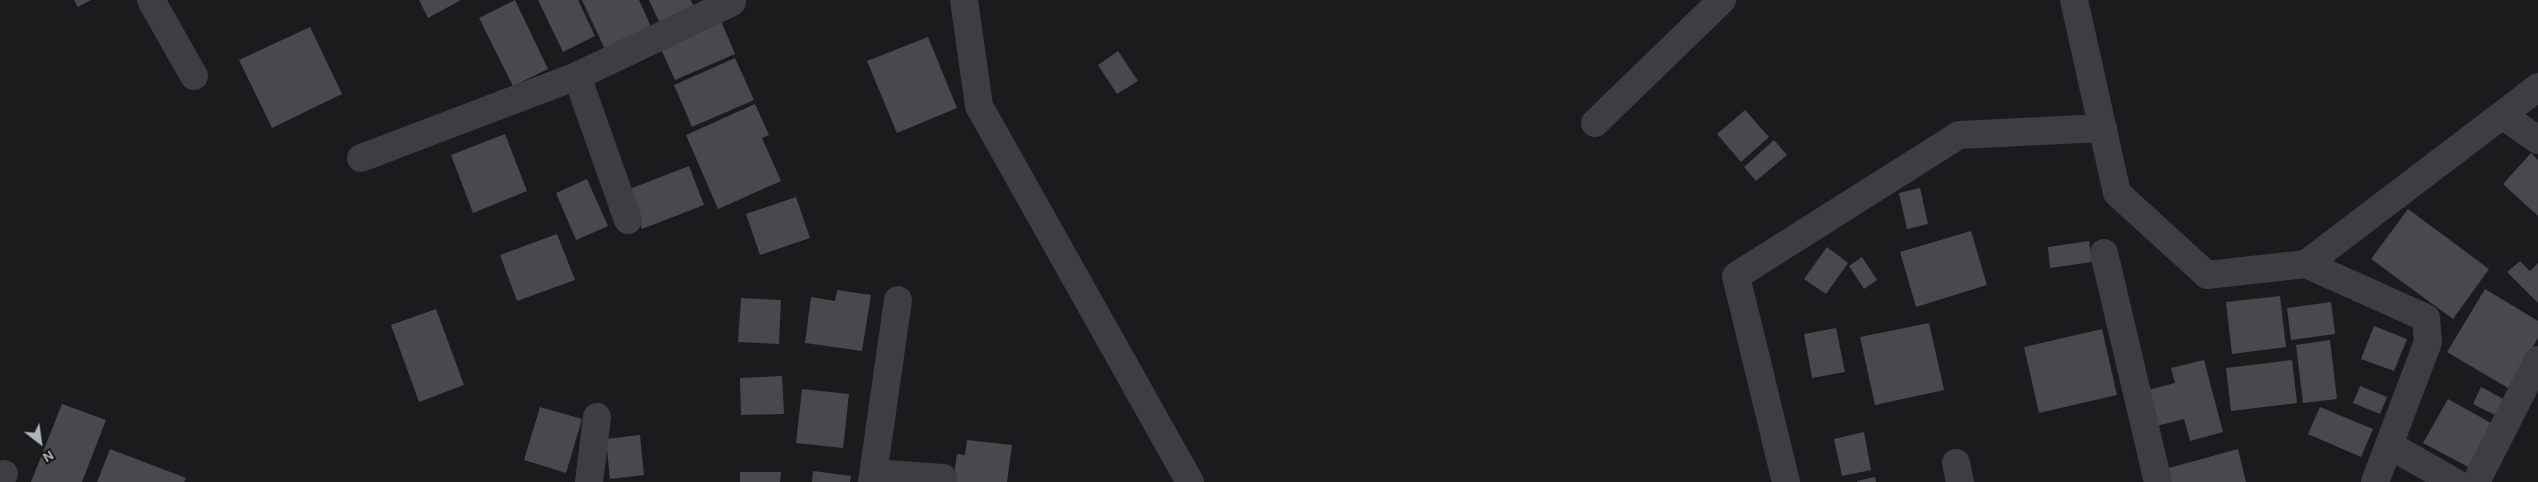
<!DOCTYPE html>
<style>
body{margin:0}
#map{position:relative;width:2538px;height:482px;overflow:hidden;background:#1b1b1d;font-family:Overpass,sans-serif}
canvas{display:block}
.north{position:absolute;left:15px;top:417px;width:50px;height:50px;-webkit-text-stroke:4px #161618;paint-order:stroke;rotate:150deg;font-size:14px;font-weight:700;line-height:20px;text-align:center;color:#aeb5bc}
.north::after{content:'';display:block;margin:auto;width:18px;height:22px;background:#aeb5bc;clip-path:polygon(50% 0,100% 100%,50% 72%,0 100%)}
</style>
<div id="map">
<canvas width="2538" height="482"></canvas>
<div class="north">N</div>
</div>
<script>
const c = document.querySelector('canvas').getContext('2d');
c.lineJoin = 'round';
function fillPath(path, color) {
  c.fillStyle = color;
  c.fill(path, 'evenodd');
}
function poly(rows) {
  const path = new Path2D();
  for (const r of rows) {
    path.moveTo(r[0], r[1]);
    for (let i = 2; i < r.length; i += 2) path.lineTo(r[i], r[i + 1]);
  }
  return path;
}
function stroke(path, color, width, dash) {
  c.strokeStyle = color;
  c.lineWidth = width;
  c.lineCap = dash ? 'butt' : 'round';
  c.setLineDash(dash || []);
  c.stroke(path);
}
const building = poly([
 [74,0,91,0,78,7],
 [419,0,461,0,428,18],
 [515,0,548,69,513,86,479,18],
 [538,0,578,0,595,36,563,52],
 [582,0,639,0,654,33,607,54],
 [649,0,691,0,694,8,660,24],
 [721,21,735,54,675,80,660,47],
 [310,27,342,94,272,128,239,60],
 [928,37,957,108,897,133,867,61],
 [1118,51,1138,81,1117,94,1098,65],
 [735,58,754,100,692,127,674,85],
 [755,104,769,135,762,138,781,181,718,209,686,135],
 [1745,110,1769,137,1741,162,1717,134],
 [505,134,527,191,473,213,451,155],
 [1774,140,1787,155,1756,181,1744,167],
 [2531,153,2538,160,2538,216,2503,184],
 [689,166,704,205,642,229,627,190],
 [587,179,608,226,576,240,556,193],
 [1920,188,1928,224,1907,229,1899,193],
 [796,197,810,238,760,255,746,214],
 [2408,209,2489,269,2453,319,2371,259],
 [1971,231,1987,285,1916,307,1900,252],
 [557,234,575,280,517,301,500,255],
 [2089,241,2092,262,2050,268,2048,247],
 [1827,247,1848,263,1826,294,1804,279],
 [1862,257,1877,280,1864,289,1849,266],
 [2520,261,2530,271,2538,263,2538,303,2507,272],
 [2485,289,2538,321,2538,338,2508,388,2447,352],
 [837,290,871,295,862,351,805,343,811,297,835,301],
 [2280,296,2286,347,2232,354,2226,302],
 [741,298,781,300,779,344,738,342],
 [2331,302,2335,334,2291,340,2287,308],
 [436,309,464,385,419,402,391,325],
 [1929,323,1944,390,1875,405,1860,337],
 [2374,326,2407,339,2394,371,2361,359],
 [1836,328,1845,372,1812,378,1804,334],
 [2102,329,2117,395,2039,413,2024,347],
 [2330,340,2337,399,2303,403,2296,345],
 [2204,360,2223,432,2190,441,2184,419,2153,427,2144,391,2175,383,2171,368],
 [2292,360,2297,403,2231,411,2226,368],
 [782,376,784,414,741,415,740,378],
 [2360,386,2387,397,2380,414,2353,403],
 [2481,387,2507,401,2499,417,2473,404],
 [802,389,849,394,843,448,796,443],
 [2448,399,2498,427,2474,470,2423,443],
 [62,404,106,420,82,482,31,482],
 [540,407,582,419,566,473,524,460],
 [2320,407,2373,429,2361,457,2308,434],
 [1864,432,1871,470,1842,476,1834,439],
 [640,435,644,475,610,479,606,439],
 [967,440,1012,445,1007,482,953,482,957,454,965,455],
 [110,449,186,478,184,482,97,482],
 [2238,449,2246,482,2161,482,2158,471],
 [813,471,851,476,850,482,812,482],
 [740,472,781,472,780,482,740,482],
 [1875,477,1876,482,1857,482,1857,481]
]);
const street = poly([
 [151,0,194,76],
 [964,0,979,106,1190,482],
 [2074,0,2117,193,2207,275,2306,264],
 [577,76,628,220],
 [2538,87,2502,115,2538,140],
 [1595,123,1722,0],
 [361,158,577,76,732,2,731,0],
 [2104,253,2158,482],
 [2389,445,2454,482],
 [1956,463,1960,482],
 [874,473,943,478],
 [0,479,4,474],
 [589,482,597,417],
 [872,482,898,300],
 [1786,482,1736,276,1959,135,2103,128],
 [2375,482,2428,342,2426,318,2306,264,2502,115],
 [2476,482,2538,360]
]);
fillPath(building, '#48494d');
stroke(street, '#3c3e42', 28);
</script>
